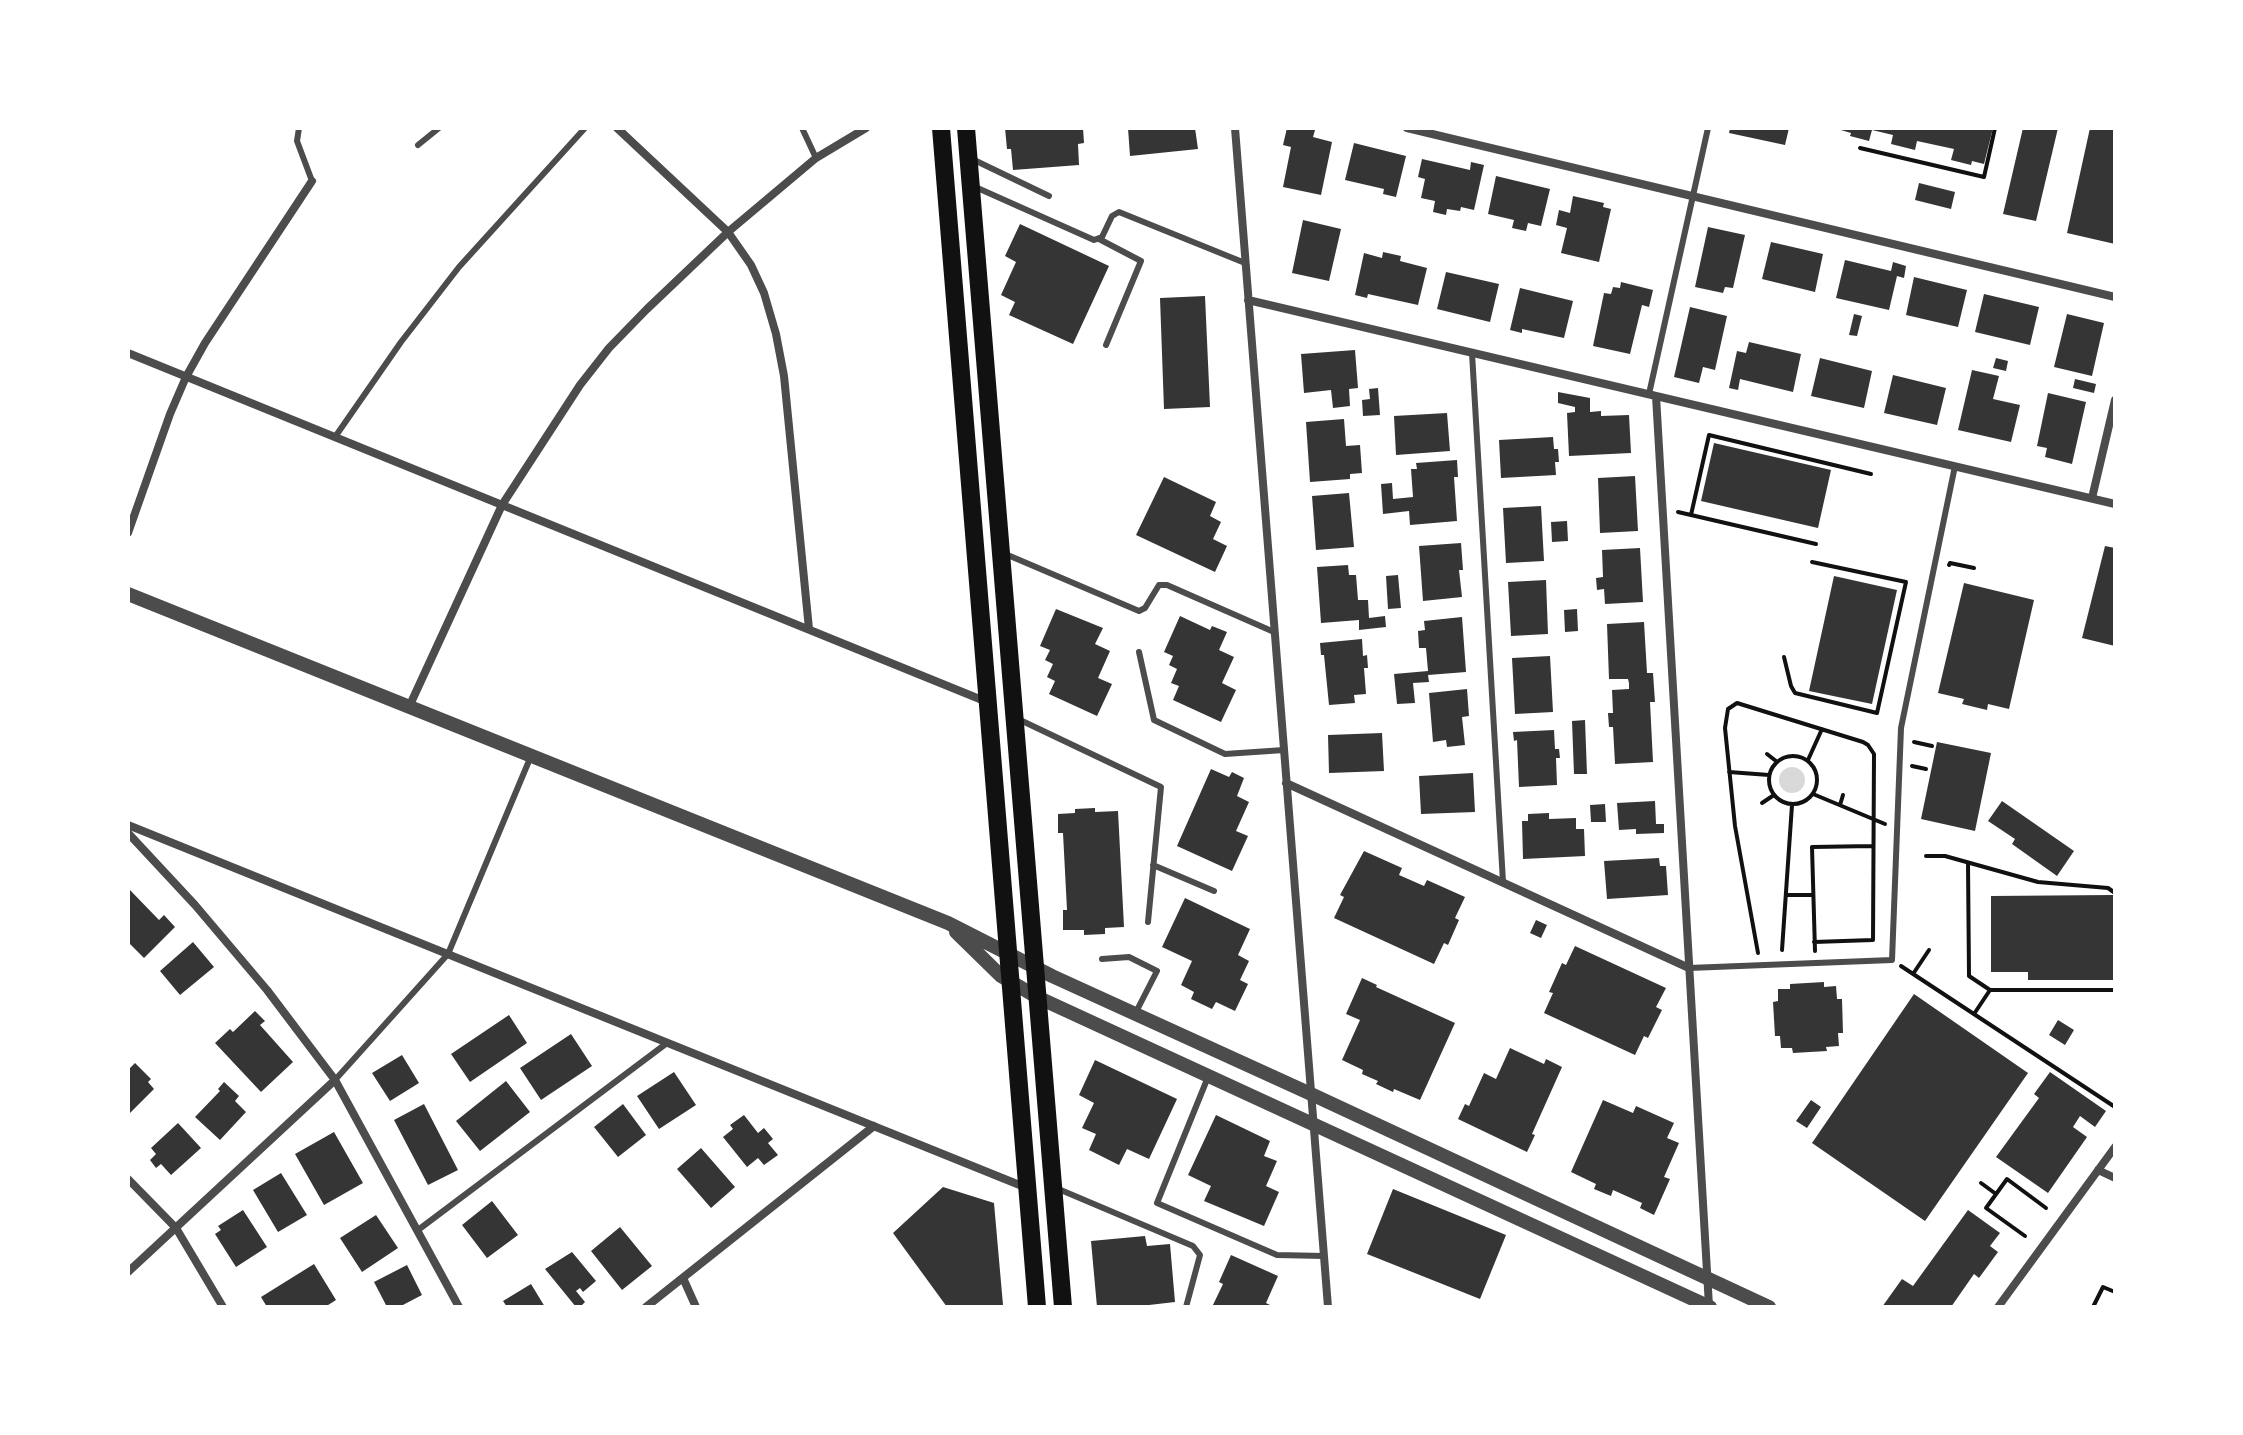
<!DOCTYPE html>
<style>
body{margin:0}
#map{position:relative;width:2243px;height:1435px;overflow:hidden;background:#fff;font-family:"Sofia Sans Condensed",sans-serif}
canvas{display:block}
.frame{position:absolute;inset:0;border:130px solid #fff;pointer-events:none}
</style>
<div id="map">
<canvas width="2243" height="1435"></canvas>
<div class="frame"></div>
</div>
<script>
const c = document.querySelector('canvas').getContext('2d');
c.lineJoin = 'round';
function fillPath(path, color) {
  c.fillStyle = color;
  c.fill(path, 'evenodd');
}
function poly(rows) {
  const path = new Path2D();
  for (const r of rows) {
    if (r.length === 3) {
      path.moveTo(r[0] + r[2], r[1]);
      path.arc(r[0], r[1], r[2], 0, 2 * Math.PI);
      continue;
    }
    path.moveTo(r[0], r[1]);
    for (let i = 2; i < r.length; i += 2) path.lineTo(r[i], r[i + 1]);
  }
  return path;
}
function stroke(path, color, width, dash) {
  c.strokeStyle = color;
  c.lineWidth = width;
  c.lineCap = dash ? 'butt' : 'round';
  c.setLineDash(dash || []);
  c.stroke(path);
}
const water = poly([
 [1792,780,13]
]);
const building = poly([
 [1005,128,1083,128,1084,143,1078,144,1079,165,1013,170,1011,149,1007,149],
 [1128,128,1195,128,1198,149,1130,156],
 [1287,128,1315,130,1313,137,1332,142,1321,195,1283,187,1291,147,1283,145],
 [1730,128,1789,128,1785,145,1729,133],
 [1834,128,1993,128,1984,164,1972,161,1971,165,1951,160,1954,149,1917,141,1915,150,1891,144,1893,135,1872,130,1869,141,1850,136,1851,133],
 [2023,128,2058,128,2036,221,2003,214],
 [2090,128,2115,128,2115,244,2067,233],
 [1354,143,1406,156,1396,197,1383,194,1384,189,1345,180],
 [1422,159,1470,170,1471,162,1484,165,1474,210,1461,207,1460,211,1447,209,1446,215,1433,212,1435,201,1421,198,1425,179,1418,177],
 [1496,176,1550,189,1541,226,1528,223,1526,231,1512,228,1514,220,1488,214],
 [1919,183,1955,192,1951,209,1915,200],
 [1573,196,1604,203,1603,207,1611,209,1599,262,1561,253,1567,228,1556,225,1559,210,1570,213],
 [1303,220,1341,229,1329,281,1292,273],
 [1020,224,1109,266,1073,344,1009,315,1015,302,1001,295,1016,262,1005,256],
 [1708,227,1745,235,1733,288,1725,287,1723,293,1695,287],
 [1771,242,1823,254,1815,292,1762,279],
 [1383,252,1401,256,1400,261,1427,268,1418,305,1368,294,1367,298,1355,295,1364,253,1382,258],
 [1845,260,1891,271,1893,262,1906,266,1904,278,1897,276,1889,310,1836,298],
 [1446,272,1499,284,1490,322,1437,309],
 [1914,277,1967,290,1958,327,1906,315],
 [1621,282,1653,290,1649,307,1642,305,1630,354,1593,346,1604,293,1611,294,1613,287,1620,288],
 [1520,288,1573,301,1564,338,1522,329,1522,333,1510,330],
 [1984,294,2039,307,2030,345,1975,332],
 [1205,296,1210,407,1164,409,1160,298],
 [1690,307,1727,316,1715,370,1703,367,1699,383,1674,377],
 [1854,314,1862,316,1857,336,1849,335],
 [2067,314,2104,323,2092,376,2054,367],
 [1749,342,1801,354,1793,392,1740,379,1738,390,1729,388,1737,351,1746,353],
 [1355,350,1358,388,1349,389,1350,406,1333,408,1331,390,1304,393,1301,354],
 [1820,358,1872,371,1864,408,1811,396],
 [1996,358,2008,361,2006,371,1993,368],
 [1972,370,1999,376,1993,399,2020,405,2011,442,1958,430],
 [1893,375,1946,388,1937,425,1884,413],
 [2075,379,2096,384,2094,393,2073,388],
 [1378,388,1380,415,1363,416,1362,400,1370,399,1369,389],
 [1558,392,1590,398,1590,412,1601,411,1601,416,1629,415,1631,453,1569,456,1567,413,1575,412,1575,407,1558,403],
 [2048,393,2086,402,2072,464,2045,457,2047,448,2037,446],
 [1447,413,1450,451,1396,455,1394,416],
 [1344,419,1346,446,1360,445,1362,473,1350,474,1350,479,1310,482,1306,422],
 [1553,437,1554,449,1558,449,1559,462,1555,462,1556,475,1501,478,1499,440],
 [1714,443,1831,470,1818,528,1701,501],
 [1457,460,1458,477,1454,477,1457,521,1410,525,1409,511,1383,514,1381,484,1392,483,1393,499,1413,497,1411,469,1417,469,1416,463],
 [1635,476,1638,531,1600,533,1598,478],
 [1164,477,1216,502,1210,516,1221,522,1213,539,1227,546,1215,572,1136,535],
 [1349,493,1354,547,1316,550,1312,496],
 [1541,506,1544,561,1506,563,1503,508],
 [1567,521,1568,541,1552,542,1551,522],
 [1461,543,1463,570,1459,570,1462,597,1423,601,1419,546],
 [2105,546,2115,548,2115,646,2082,638],
 [1640,548,1643,602,1605,604,1604,589,1597,590,1596,578,1603,577,1602,550],
 [1348,565,1349,575,1356,575,1358,600,1368,600,1369,618,1385,616,1386,627,1359,630,1359,620,1321,623,1317,567],
 [1398,575,1401,608,1388,609,1386,576],
 [1834,576,1897,590,1872,704,1809,691],
 [1546,580,1548,634,1511,636,1508,582],
 [1964,583,2034,600,2009,709,1988,704,1987,710,1962,704,1964,699,1938,693],
 [1056,609,1103,628,1095,644,1110,651,1098,678,1112,684,1097,716,1049,694,1055,681,1047,677,1053,664,1045,660,1050,650,1040,646],
 [1577,609,1578,631,1565,632,1564,610],
 [1180,616,1210,630,1212,626,1227,632,1219,650,1234,657,1222,683,1236,690,1221,722,1173,700,1179,686,1171,683,1177,669,1169,665,1173,656,1164,652],
 [1462,617,1466,672,1428,675,1429,682,1413,683,1415,703,1397,704,1394,674,1428,671,1426,648,1419,648,1418,631,1425,630,1424,621],
 [1644,622,1647,673,1653,673,1655,702,1650,702,1653,762,1615,764,1613,727,1609,727,1608,713,1613,713,1612,690,1629,689,1629,683,1628,679,1609,679,1607,624],
 [1362,639,1363,656,1367,655,1368,668,1364,668,1366,694,1354,695,1355,703,1329,705,1324,655,1321,655,1320,643],
 [1550,656,1553,712,1515,714,1512,658],
 [1467,689,1469,716,1462,717,1465,745,1447,747,1446,740,1433,742,1429,693],
 [1585,720,1587,774,1574,774,1572,721],
 [1554,730,1555,749,1559,749,1560,758,1556,758,1557,785,1519,787,1517,740,1514,741,1513,732],
 [1382,733,1384,771,1329,773,1328,735],
 [1937,742,1991,753,1975,831,1921,819],
 [1211,769,1229,777,1232,772,1244,778,1237,796,1249,802,1236,831,1248,836,1232,871,1177,846],
 [1473,773,1475,812,1421,814,1419,776],
 [1655,801,1656,824,1664,824,1664,833,1636,834,1636,829,1619,830,1617,803],
 [2002,801,2074,851,2057,876,2012,844,2015,839,1988,821],
 [1605,804,1606,822,1591,822,1590,805],
 [1095,808,1095,812,1118,811,1124,927,1105,928,1105,934,1084,935,1084,930,1063,930,1063,910,1067,910,1063,833,1058,833,1058,814,1075,813,1075,809],
 [1549,813,1549,819,1576,818,1576,829,1584,829,1585,856,1523,859,1522,821,1528,821,1528,814],
 [1364,851,1402,868,1399,875,1424,886,1427,880,1465,897,1455,918,1459,920,1448,945,1444,943,1434,964,1334,918,1344,897,1340,895],
 [1659,858,1660,866,1666,866,1668,895,1607,899,1604,861],
 [128,888,159,920,164,915,175,927,144,958,128,942],
 [2113,895,2113,980,2028,980,2028,972,1991,972,1991,896],
 [1185,898,1250,929,1238,955,1249,961,1240,980,1248,984,1235,1011,1216,1002,1212,1009,1191,999,1194,992,1181,985,1192,961,1162,947],
 [1536,920,1547,925,1541,938,1530,933],
 [193,942,214,967,180,995,160,971],
 [1575,946,1666,988,1656,1007,1662,1010,1648,1038,1644,1036,1635,1055,1544,1013,1553,993,1549,992,1562,963,1566,965],
 [1362,978,1377,985,1376,987,1455,1023,1420,1100,1394,1089,1393,1092,1376,1084,1378,1081,1362,1074,1363,1070,1342,1060,1360,1020,1346,1014],
 [1824,982,1824,987,1836,986,1837,999,1842,999,1843,1033,1838,1033,1839,1046,1826,1047,1827,1051,1793,1053,1792,1048,1781,1048,1780,1036,1775,1036,1773,1002,1778,1001,1778,989,1790,989,1790,984],
 [1914,994,2028,1073,1925,1221,1812,1143],
 [255,1011,265,1021,260,1025,293,1062,261,1092,215,1043,230,1029,233,1032],
 [509,1015,527,1043,470,1082,451,1054],
 [2058,1020,2074,1030,2065,1045,2049,1035],
 [571,1034,592,1066,541,1100,520,1068],
 [1510,1048,1544,1064,1546,1059,1562,1067,1532,1134,1535,1135,1527,1152,1458,1119,1465,1104,1469,1106,1484,1073,1496,1079],
 [402,1055,419,1083,390,1101,372,1073],
 [1095,1060,1177,1099,1149,1159,1127,1149,1119,1165,1089,1150,1096,1134,1082,1128,1094,1103,1079,1095],
 [135,1063,151,1079,148,1082,154,1089,128,1115,128,1070],
 [674,1072,696,1105,659,1129,637,1096],
 [2050,1072,2106,1111,2095,1127,2080,1116,2073,1127,2087,1137,2048,1193,1996,1157,2039,1098,2034,1094],
 [506,1081,530,1112,480,1151,456,1121],
 [224,1082,239,1096,235,1101,246,1112,220,1140,195,1117,220,1091,218,1089],
 [1603,1100,1633,1113,1636,1106,1674,1123,1667,1138,1679,1143,1664,1177,1670,1179,1654,1215,1640,1208,1642,1203,1613,1190,1611,1196,1594,1189,1596,1184,1571,1172],
 [1811,1100,1821,1107,1807,1128,1796,1121],
 [424,1104,458,1170,428,1185,394,1120],
 [623,1104,646,1135,618,1157,594,1127],
 [744,1115,758,1133,764,1128,773,1139,768,1143,778,1155,764,1165,758,1158,747,1167,723,1137,733,1129,730,1125],
 [1216,1115,1270,1141,1264,1156,1277,1161,1266,1186,1279,1192,1264,1226,1204,1201,1211,1186,1188,1175],
 [178,1123,201,1148,171,1175,161,1164,156,1168,150,1160,156,1154,151,1148],
 [334,1132,363,1183,324,1205,295,1154],
 [701,1148,735,1187,711,1208,677,1169],
 [281,1173,307,1215,278,1232,253,1190],
 [943,1187,994,1203,1003,1305,947,1307,893,1233],
 [1393,1189,1506,1235,1480,1299,1367,1254],
 [492,1201,518,1235,487,1258,462,1225],
 [243,1210,267,1247,236,1267,215,1234,221,1230,218,1226],
 [1968,1210,2000,1233,1990,1246,1998,1252,1979,1278,1974,1274,1951,1307,1882,1307,1902,1279,1913,1286],
 [376,1215,398,1248,362,1272,340,1238],
 [620,1227,652,1266,622,1290,591,1251],
 [1145,1236,1147,1246,1170,1244,1175,1302,1149,1305,1149,1307,1097,1307,1091,1241],
 [572,1252,596,1281,583,1292,580,1288,576,1291,585,1302,580,1307,576,1307,545,1269],
 [1231,1255,1278,1276,1266,1303,1274,1307,1212,1307,1223,1284,1219,1282],
 [314,1264,336,1300,325,1307,267,1307,261,1297],
 [407,1265,422,1295,399,1307,387,1307,374,1282],
 [531,1284,545,1307,507,1307,503,1301]
]);
const path = poly([
 [1860,148,1984,177,1995,128],
 [1678,512,1816,544],
 [1691,515,1709,435,1871,474],
 [1949,565,1950,563,1974,568],
 [1784,657,1791,686,1795,693,1877,713,1906,582,1812,562],
 [1914,742,1932,746],
 [1767,754,1776,761],
 [1793,780,24],
 [1808,760,1822,729],
 [1912,766,1926,769],
 [1729,772,1769,775],
 [1813,794,1885,824],
 [1762,803,1774,795],
 [1840,805,1843,795],
 [1926,856,1945,856,2038,882,2108,888,2115,893],
 [1968,863,1969,976,1990,990,2115,990],
 [1786,895,1813,895],
 [1782,950,1792,805],
 [1815,951,1812,847,1873,846],
 [1758,953,1735,826,1725,728,1728,709,1737,703,1863,742,1868,745,1874,754,1873,940,1814,942],
 [1901,966,2115,1107],
 [1913,974,1929,950],
 [1974,1014,1990,990],
 [1981,1183,1996,1194],
 [2025,1236,1986,1208,2007,1179,2046,1208],
 [2093,1307,2103,1287,2115,1292]
]);
const service = poly([
 [299,128,297,141,312,181],
 [802,128,816,158],
 [418,145,439,128],
 [972,159,1049,196],
 [973,186,1094,240,1102,237,1112,216,1119,212,1245,263],
 [1099,239,1141,261,1106,345],
 [1472,353,1503,882],
 [1649,394,1708,128],
 [335,437,401,342,459,267,585,128],
 [1003,553,1139,611,1145,608,1159,585,1167,585,1274,632],
 [1139,652,1154,720,1225,754,1284,750],
 [1018,719,1161,787,1148,922],
 [1153,865,1214,891],
 [1102,959,1129,957,1157,971,1135,1014],
 [1689,968,1892,960,1901,728,1955,466],
 [1208,1077,1157,1203,1277,1255,1324,1256],
 [335,1080,448,954,531,756],
 [1056,1188,1193,1246,1200,1255,1186,1307],
 [418,1230,667,1043]
]);
const minor = poly([
 [617,128,728,232,751,265,764,293,776,334,784,376,809,629],
 [1235,128,1328,1307],
 [1407,128,2115,297],
 [1248,300,2115,504],
 [128,353,987,702],
 [1656,396,1709,1306],
 [2092,498,2115,400],
 [128,533,170,414,186,377,205,343,312,181],
 [409,707,502,505,580,385,609,348,647,309,728,232,816,158,866,128],
 [1286,783,1689,968],
 [128,825,1027,1188],
 [128,833,195,905,267,990,335,1080,459,1307],
 [2098,1170,2115,1178],
 [128,1179,176,1228,223,1307],
 [128,1272,335,1080],
 [683,1278,696,1307],
 [646,1307,874,1126],
 [1998,1307,2115,1147]
]);
const tertiary = poly([
 [128,594,948,923,1052,976,1311,1094,1769,1307],
 [956,932,1001,976,1037,997,1710,1307]
]);
const primary = poly([
 [941,128,1037,1307],
 [966,128,1063,1307]
]);
fillPath(water, '#d9d9d9');
fillPath(building, '#353535');
stroke(path, '#111', 4);
stroke(service, '#4c4c4c', 6);
stroke(minor, '#4c4c4c', 8);
stroke(tertiary, '#4c4c4c', 14);
stroke(primary, '#111', 18);
</script>
